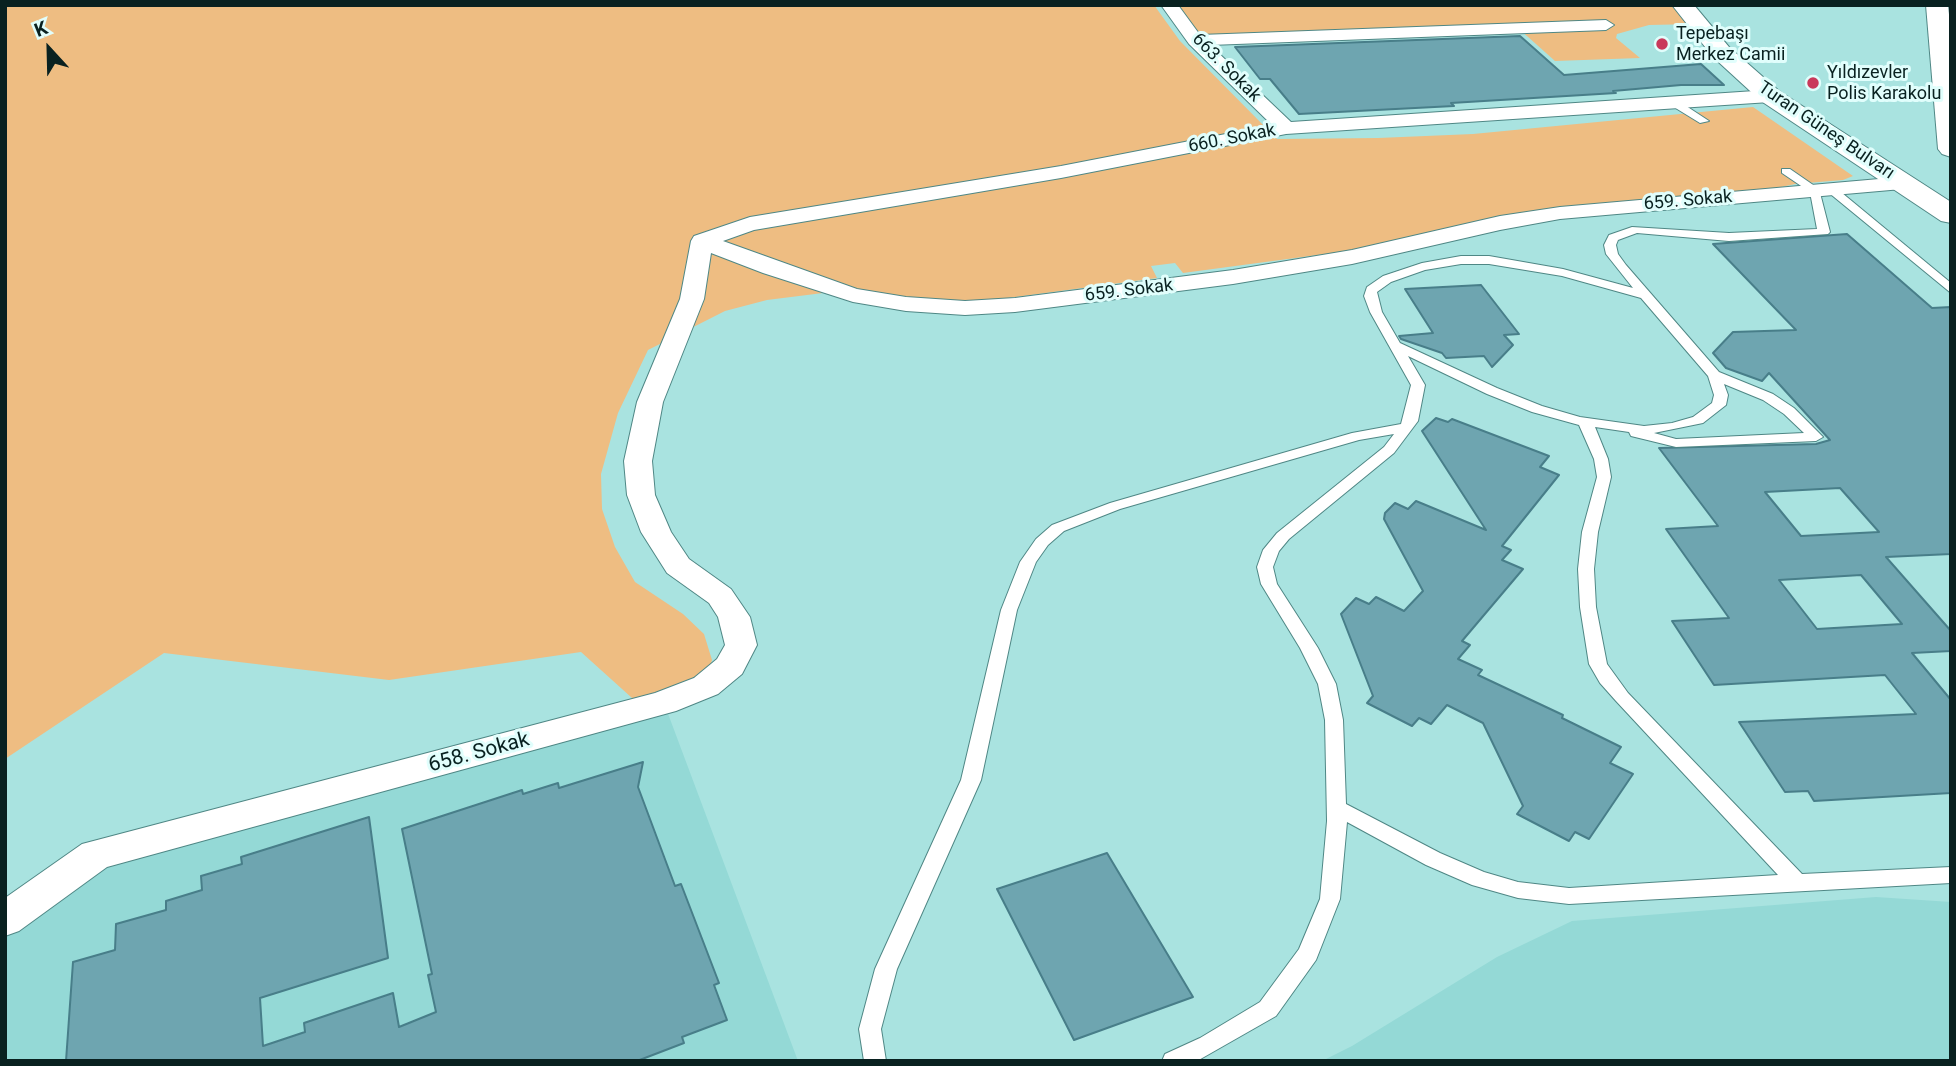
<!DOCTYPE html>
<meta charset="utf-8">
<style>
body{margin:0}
#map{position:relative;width:1956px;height:1066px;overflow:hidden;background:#a9e3e0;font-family:Roboto,sans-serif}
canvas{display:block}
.frame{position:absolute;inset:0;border:7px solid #092120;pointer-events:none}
.north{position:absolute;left:14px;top:14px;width:70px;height:70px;-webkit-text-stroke:5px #e1fefc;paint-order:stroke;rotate:338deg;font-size:19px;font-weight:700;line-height:28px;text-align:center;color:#092120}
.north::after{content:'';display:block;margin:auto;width:24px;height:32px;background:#092120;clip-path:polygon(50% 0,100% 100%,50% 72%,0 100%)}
</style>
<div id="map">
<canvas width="1956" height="1066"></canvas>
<div class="frame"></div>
<div class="north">K</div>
</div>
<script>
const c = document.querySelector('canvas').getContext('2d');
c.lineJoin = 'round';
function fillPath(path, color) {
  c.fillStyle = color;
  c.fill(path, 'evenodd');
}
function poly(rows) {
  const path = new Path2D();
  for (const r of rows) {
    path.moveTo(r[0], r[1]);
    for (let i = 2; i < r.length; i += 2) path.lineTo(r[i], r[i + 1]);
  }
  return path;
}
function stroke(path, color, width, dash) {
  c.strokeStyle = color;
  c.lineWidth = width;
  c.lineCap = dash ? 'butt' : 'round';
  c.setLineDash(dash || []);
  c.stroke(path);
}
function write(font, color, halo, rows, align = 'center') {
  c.font = font + ' Roboto,sans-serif';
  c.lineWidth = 6;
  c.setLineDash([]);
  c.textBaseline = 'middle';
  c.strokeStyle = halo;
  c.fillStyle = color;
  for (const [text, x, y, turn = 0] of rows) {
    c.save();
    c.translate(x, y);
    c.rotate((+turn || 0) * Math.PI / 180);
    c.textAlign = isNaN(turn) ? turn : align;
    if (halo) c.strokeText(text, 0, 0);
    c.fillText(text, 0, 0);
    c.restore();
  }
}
const built = poly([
 [664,703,798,1061,5,1061,5,920,95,855],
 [1876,897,1951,902,1951,1061,1322,1061,1352,1046,1497,957,1572,921]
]);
const green = poly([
 [5,5,1154,5,1180,41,1277,139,1378,138,1473,134,1753,107,1853,176,1843,180,1795,184,1763,191,1427,235,1340,252,1183,273,1175,263,1151,266,1157,278,956,305,847,290,767,300,725,311,648,350,618,413,601,474,602,509,615,547,635,582,683,614,704,634,712,660,709,670,642,707,581,652,389,680,164,653,5,759],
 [1169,5,1682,5,1696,24,1649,25,1617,34,1616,38,1640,58,1555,61,1518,28,1195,40]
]);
const building = poly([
 [1520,36,1564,75,1701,64,1724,85,1681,85,1613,91,1616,93,1451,103,1454,106,1299,114,1270,79,1260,79,1235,47,1520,36],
 [1847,234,1932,308,1951,307,1951,554,1886,557,1951,631,1951,651,1912,653,1951,700,1951,793,1814,801,1808,791,1785,792,1739,722,1916,714,1885,675,1714,685,1672,621,1729,618,1666,529,1718,526,1659,448,1816,444,1830,440,1769,373,1762,381,1726,368,1713,353,1733,332,1796,330,1713,244,1847,234],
 [1840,488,1879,532,1801,536,1765,492,1840,488],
 [1861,575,1902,624,1817,629,1779,580,1861,575],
 [1481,285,1519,334,1504,335,1513,345,1492,367,1484,356,1446,358,1442,353,1401,339,1399,336,1433,333,1405,289,1481,285],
 [1436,418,1448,422,1452,419,1549,456,1540,467,1559,475,1502,546,1511,550,1502,560,1523,569,1462,641,1470,645,1458,659,1482,670,1478,675,1563,715,1562,718,1621,747,1610,763,1633,774,1589,839,1575,832,1569,841,1517,814,1523,806,1483,723,1447,705,1431,724,1419,718,1412,726,1367,703,1373,696,1341,614,1356,598,1369,604,1376,597,1404,611,1423,591,1384,519,1385,513,1395,503,1408,509,1416,501,1486,530,1422,431,1436,418],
 [643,762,638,787,675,886,681,884,719,983,714,985,727,1020,682,1037,684,1043,637,1061,66,1061,73,962,115,950,116,924,166,910,166,901,202,890,201,876,242,864,241,857,369,817,388,958,260,998,263,1046,305,1032,304,1023,393,993,399,1027,436,1012,428,975,432,974,402,829,522,790,523,794,558,783,559,788,643,762],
 [1107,853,1193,997,1074,1040,997,889,1107,853]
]);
const lane = poly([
 [1669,100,1677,100,1709,121,1700,123,1669,104,1669,100],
 [1782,169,1790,169,1819,189,1830,232,1828,234,1729,241,1637,233,1618,240,1616,245,1618,254,1626,265,1719,372,1773,394,1794,408,1823,437,1816,441,1676,447,1631,436,1629,432,1595,427,1608,459,1611,477,1598,532,1594,569,1596,607,1607,664,1628,693,1802,874,1951,867,1951,883,1569,904,1518,898,1472,885,1426,865,1347,822,1340,899,1316,960,1276,1016,1197,1061,1162,1061,1165,1054,1200,1038,1260,1002,1299,949,1320,899,1327,821,1325,720,1318,684,1300,648,1261,584,1257,567,1263,550,1277,533,1384,447,1394,434,1359,440,1120,509,1064,531,1048,545,1036,562,1017,610,981,780,897,969,881,1029,886,1061,864,1061,859,1029,875,969,961,780,1001,610,1020,562,1036,539,1052,525,1110,503,1352,433,1401,424,1411,385,1370,312,1364,296,1367,287,1383,276,1422,263,1461,256,1489,256,1563,269,1633,288,1606,254,1604,245,1609,235,1632,227,1729,233,1817,229,1810,192,1782,173,1782,169],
 [1461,264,1489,264,1562,276,1641,298,1708,376,1714,395,1712,403,1693,417,1672,423,1644,426,1580,417,1542,406,1497,388,1400,343,1382,312,1377,292,1391,282,1425,270,1461,264],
 [1408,356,1487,394,1532,412,1579,425,1594,459,1597,477,1582,532,1578,569,1580,607,1589,664,1600,683,1616,701,1778,875,1569,888,1518,882,1484,872,1440,853,1346,804,1343,720,1336,684,1318,648,1277,584,1273,567,1279,551,1289,539,1394,453,1418,421,1425,385,1408,356],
 [1724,384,1763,400,1784,414,1804,433,1676,439,1654,433,1703,423,1726,405,1728,395,1724,384],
 [1828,188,1836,188,1951,283,1951,293,1828,192,1828,188]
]);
const street = poly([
 [1161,5,1178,5,1200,35,1606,20,1614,25,1606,30,1210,45,1291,122,1770,90,1779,96,1770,102,1286,134,1061,178,754,230,723,241,857,289,906,297,965,301,1015,298,1233,270,1352,250,1500,216,1560,207,1902,177,1909,179,1912,183,1909,187,1902,189,1560,219,1500,230,1352,264,1233,284,1015,312,965,315,906,311,853,302,763,273,711,253,704,299,663,402,652,461,655,495,671,532,689,559,731,589,750,617,757,645,742,674,718,694,676,711,107,867,19,931,5,936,5,898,82,844,655,693,694,678,717,659,725,645,718,617,709,603,667,573,641,532,627,495,624,461,637,402,680,299,691,241,694,236,750,217,1061,166,1272,125,1189,44,1161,5]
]);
const secondary = poly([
 [1926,5,1948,5,1951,33,1951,157,1942,154,1938,149,1926,5]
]);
const primary = poly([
 [1672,5,1694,5,1729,47,1779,91,1951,202,1951,223,1941,221,1761,101,1713,57,1672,5]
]);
const markers = [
 [1662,44,7,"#c9395b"],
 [1813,83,7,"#c9395b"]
];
const farPoinames = [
 ["Tepebaşı",1676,34],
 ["Merkez Camii",1676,55],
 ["Yıldızevler",1827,73],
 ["Polis Karakolu",1827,94]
];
const farStreetnames = [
 ["663. Sokak",1226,68,45],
 ["Turan Güneş Bulvarı",1826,131,34],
 ["660. Sokak",1232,139,-11],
 ["659. Sokak",1688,201,-5],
 ["659. Sokak",1129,291,-7]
];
const streetNames = [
 ["658. Sokak",479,753,-15]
];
fillPath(built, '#94d9d6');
fillPath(green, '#eebd82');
fillPath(building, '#6ea5b0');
stroke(building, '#487e89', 2);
stroke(lane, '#4f8785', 2);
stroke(street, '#4f8785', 2);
stroke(secondary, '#4f8785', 2);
stroke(primary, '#4f8785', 2);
fillPath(lane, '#fff');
fillPath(street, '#fff');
fillPath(secondary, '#fff');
fillPath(primary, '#fff');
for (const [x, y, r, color] of markers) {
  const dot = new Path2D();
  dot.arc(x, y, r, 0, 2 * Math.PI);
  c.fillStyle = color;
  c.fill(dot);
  stroke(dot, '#e1fefc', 2.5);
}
write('18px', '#092120', '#e1fefc', farPoinames, 'left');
write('18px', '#092120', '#e1fefc', farStreetnames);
write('21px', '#092120', '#e1fefc', streetNames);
</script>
